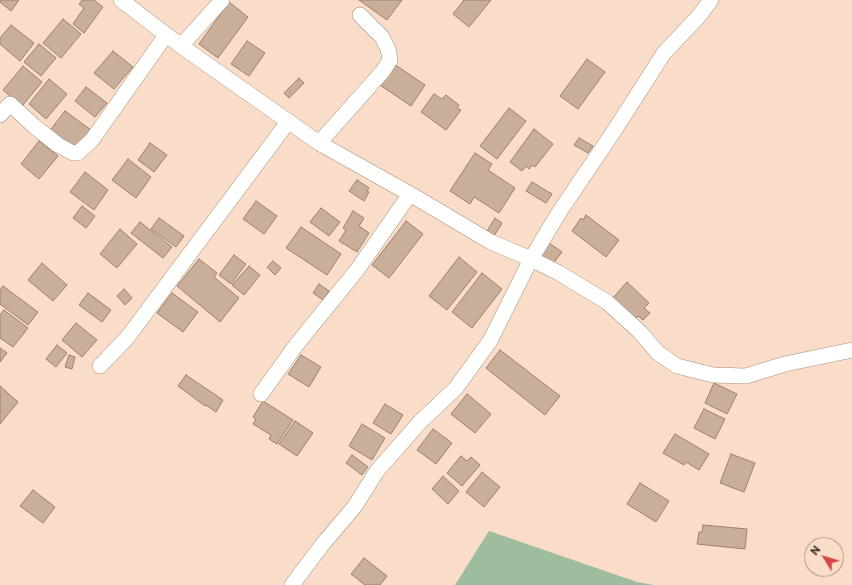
<!DOCTYPE html>
<style>
body{margin:0}
#map{position:relative;width:852px;height:585px;overflow:hidden;background:#f9ddc8;font-family:Commissioner,sans-serif}
canvas{display:block}
.north{position:absolute;left:804px;top:537px;width:40px;height:40px;box-sizing:border-box;background:#f9ddc8;border:1px solid #ad9788;border-radius:50%;rotate:308deg;font-size:11px;font-weight:700;line-height:16px;text-align:center;color:#3a2f27}
.north::after{content:'';display:block;margin:auto;width:14px;height:18px;background:#d44545;clip-path:polygon(50% 0,100% 100%,50% 72%,0 100%)}
</style>
<div id="map">
<canvas width="852" height="585"></canvas>
<div class="north">N</div>
</div>
<script>
const c = document.querySelector('canvas').getContext('2d');
c.lineJoin = 'round';
function fillPath(path, color) {
  c.fillStyle = color;
  c.fill(path, 'evenodd');
}
function poly(rows) {
  const path = new Path2D();
  for (const r of rows) {
    path.moveTo(r[0], r[1]);
    for (let i = 2; i < r.length; i += 2) path.lineTo(r[i], r[i + 1]);
  }
  return path;
}
function stroke(path, color, width, dash) {
  c.strokeStyle = color;
  c.lineWidth = width;
  c.lineCap = dash ? 'butt' : 'round';
  c.setLineDash(dash || []);
  c.stroke(path);
}
const green = poly([
 [489,531,637,582,654,585,455,585]
]);
const building = poly([
 [0,0,19,0,11,11,0,2,0,0],
 [82,0,94,0,103,7,84,33,73,24,84,8,79,4,82,0],
 [359,0,402,0,387,20,359,0],
 [464,0,491,0,469,27,453,14,464,0],
 [229,2,248,17,218,58,199,44,229,2],
 [63,19,81,34,61,58,43,43,63,19],
 [11,25,34,43,20,61,0,44,0,38,11,25],
 [247,41,265,53,249,76,231,64,247,41],
 [39,44,56,58,41,76,24,62,39,44],
 [113,51,133,67,114,89,94,73,113,51],
 [587,59,605,72,578,109,560,96,587,59],
 [391,62,425,85,411,106,377,83,391,62],
 [23,66,42,82,22,106,3,90,23,66],
 [299,78,304,83,289,98,284,93,299,78],
 [49,79,67,94,46,119,29,104,49,79],
 [86,87,107,103,95,117,75,101,86,87],
 [434,94,442,99,446,95,459,105,457,108,461,110,446,130,421,112,434,94],
 [509,108,526,121,497,159,480,146,509,108],
 [65,111,91,130,74,153,48,133,65,111],
 [534,129,553,144,535,167,532,165,529,169,526,166,522,171,510,162,534,129],
 [579,138,593,146,588,153,574,145,579,138],
 [39,141,58,156,39,179,21,164,39,141],
 [150,143,167,155,154,172,138,160,150,143],
 [475,153,492,164,488,170,515,188,499,213,474,197,470,204,450,191,475,153],
 [128,159,151,177,136,198,112,180,128,159],
 [85,172,108,190,94,210,70,192,85,172],
 [357,180,369,188,367,191,369,192,364,201,349,191,357,180],
 [532,182,552,194,546,203,526,191,532,182],
 [256,201,277,216,264,234,243,219,256,201],
 [82,206,95,216,86,228,73,218,82,206],
 [321,208,340,222,329,236,310,222,321,208],
 [353,211,364,218,359,226,369,233,357,252,339,241,346,230,343,228,353,211],
 [586,215,619,240,606,257,572,231,581,218,583,220,586,215],
 [159,218,184,236,176,247,151,229,159,218],
 [495,218,502,223,494,236,487,231,495,218],
 [406,221,423,234,389,278,372,265,406,221],
 [140,222,172,247,163,258,131,233,140,222],
 [301,227,341,254,327,275,286,248,301,227],
 [120,229,137,244,117,268,100,254,120,229],
 [549,243,562,252,552,265,540,257,549,243],
 [234,255,246,264,231,284,219,275,234,255],
 [459,257,477,272,447,310,429,296,459,257],
 [199,259,217,273,214,277,239,298,220,322,177,286,199,259],
 [273,261,281,268,275,275,267,267,273,261],
 [42,263,67,285,53,301,28,280,42,263],
 [249,266,260,275,244,295,232,285,249,266],
 [482,273,502,289,472,328,452,312,482,273],
 [627,282,649,303,644,308,650,313,643,320,638,316,633,322,611,300,627,282],
 [319,284,329,291,323,300,313,293,319,284],
 [3,286,38,312,28,325,0,304,0,290,3,286],
 [124,289,132,298,125,305,117,296,124,289],
 [88,293,111,310,102,322,79,305,88,293],
 [172,293,198,312,183,332,157,313,172,293],
 [4,310,28,328,13,347,0,338,0,315,4,310],
 [76,323,97,340,82,357,62,340,76,323],
 [57,345,67,353,56,367,46,359,57,345],
 [0,348,7,353,0,362,0,348],
 [500,350,560,396,545,415,486,368,500,350],
 [69,355,75,357,72,369,65,367,69,355],
 [301,355,321,367,309,387,288,374,301,355],
 [186,375,223,400,216,412,206,405,205,406,178,386,186,375],
 [714,383,737,394,727,414,705,403,714,383],
 [0,386,18,402,0,424,0,386],
 [467,394,491,414,475,433,451,414,467,394],
 [263,401,293,420,277,444,269,439,271,435,253,424,256,419,253,417,263,401],
 [385,404,403,415,391,434,373,423,385,404],
 [704,409,725,419,715,439,694,428,704,409],
 [295,421,313,433,297,456,279,444,295,421],
 [362,424,385,438,372,460,349,446,362,424],
 [433,429,452,443,436,464,417,450,433,429],
 [675,434,709,454,699,470,686,462,684,465,663,453,675,434],
 [731,454,755,463,744,492,720,483,731,454],
 [352,455,368,467,362,475,346,463,352,455],
 [461,456,467,461,471,457,480,465,462,486,447,473,461,456],
 [482,472,500,487,484,507,466,492,482,472],
 [443,476,459,491,448,504,432,489,443,476],
 [640,483,669,501,656,522,627,504,640,483],
 [33,490,55,507,43,523,20,506,33,490],
 [703,525,747,529,745,549,697,544,699,532,702,532,703,525],
 [364,558,387,576,380,585,365,585,351,574,364,558]
]);
const minor = poly([
 [121,0,181,46,319,143,410,194,491,242,531,259,559,273,607,302,640,332,658,353,677,366,713,375,746,376,785,364,852,350],
 [181,46,222,0],
 [0,115,10,104,34,126,58,145,73,153,78,153,92,140,166,35],
 [319,143,383,71,390,60,388,49,382,37,360,15],
 [100,366,127,338,288,122],
 [261,394,297,344,357,270,410,194],
 [292,585,322,545,355,506,377,471,420,422,456,388,490,341,531,259,560,211,614,131,664,53,699,16,711,0]
]);
fillPath(green, '#9ebc9e');
fillPath(building, '#c9ae9a');
stroke(building, '#9b816e', 1);
stroke(minor, '#aa907c', 16);
stroke(minor, '#fff', 15);
</script>
